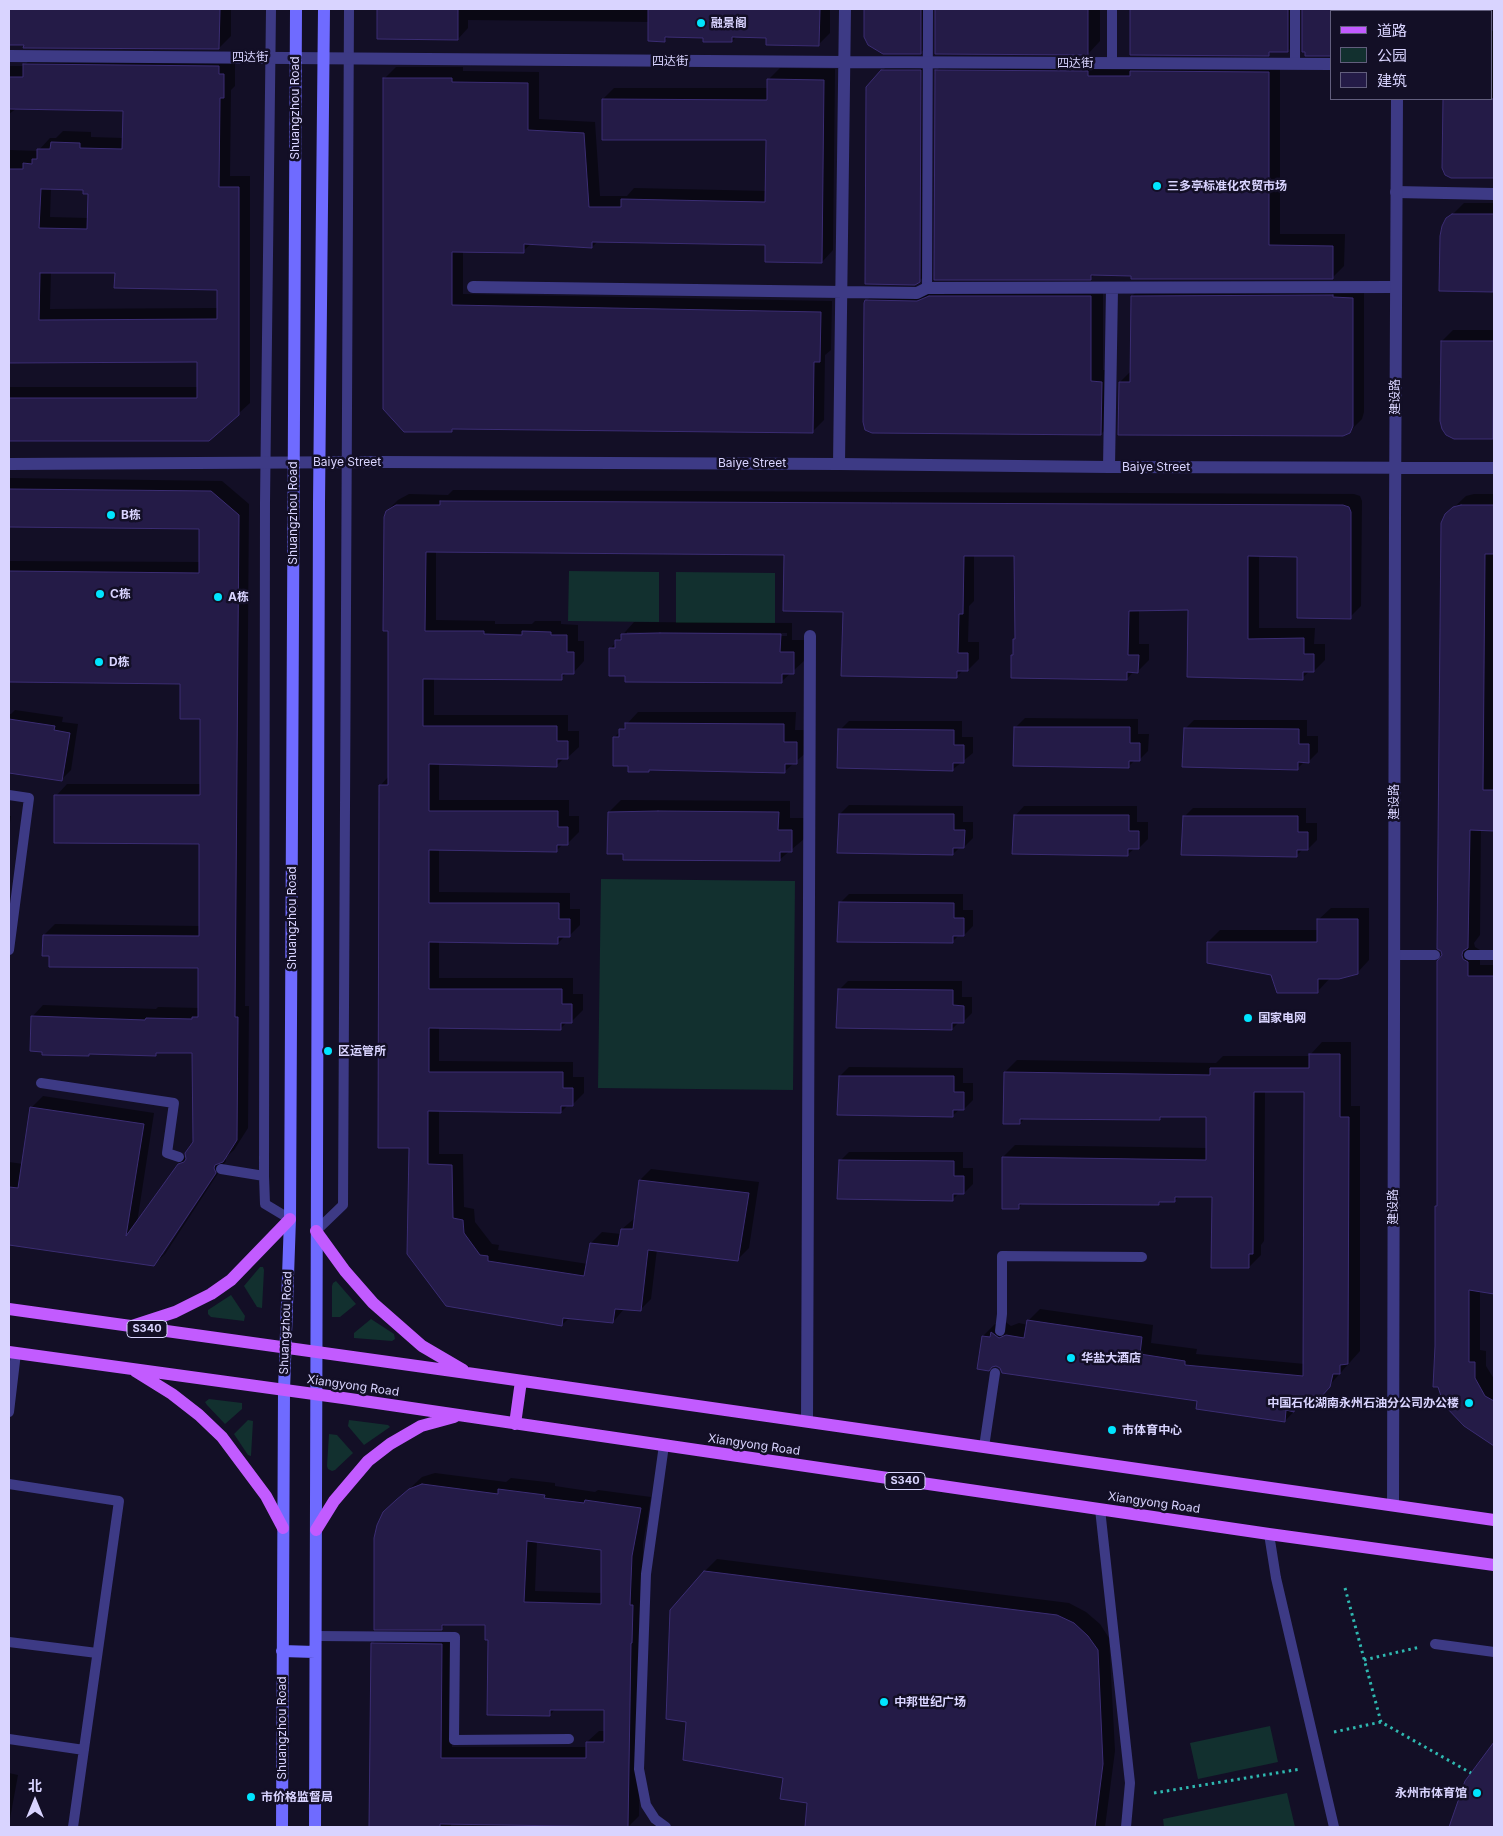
<!DOCTYPE html>
<meta charset="utf-8">
<style>
body{margin:0}
#map{position:relative;width:1503px;height:1836px;overflow:hidden;background:#130f26;font-family:Inter,"Noto Sans SC",sans-serif}
canvas{display:block}
.frame{position:absolute;inset:0;border:10px solid #d9d4ff;pointer-events:none}
.legend{position:absolute;left:1330px;top:10px;width:162px;height:90px;box-sizing:border-box;background:#130f26;border:1px solid #625e7d;margin:0;padding:6px 9px;list-style:none;font-size:15px;color:#d9d4ff}
.legend li{display:flex;align-items:center;gap:10px;height:25px}
.legend b{width:25px;border:1px solid #625e7d}
.north{position:absolute;left:10px;top:1776px;width:50px;height:50px;-webkit-text-stroke:4px #130f26;paint-order:stroke;rotate:0deg;font-size:14px;font-weight:700;line-height:20px;text-align:center;color:#d9d4ff}
.north::after{content:'';display:block;margin:auto;width:18px;height:22px;background:#d9d4ff;clip-path:polygon(50% 0,100% 100%,50% 72%,0 100%)}
</style>
<div id="map">
<canvas width="1503" height="1836"></canvas>
<div class="frame"></div>
<ul class="legend">
<li><b style="height:6px;background:#c25bff"></b>道路</li>
<li><b style="height:14px;background:#12302f"></b>公园</li>
<li><b style="height:14px;background:#241b47"></b>建筑</li>
</ul>
<div class="north">北</div>
</div>
<script>
const c = document.querySelector('canvas').getContext('2d');
c.lineJoin = 'round';
function fillPath(path, color) {
  c.fillStyle = color;
  c.fill(path, 'evenodd');
}
function poly(rows) {
  const path = new Path2D();
  for (const r of rows) {
    path.moveTo(r[0], r[1]);
    for (let i = 2; i < r.length; i += 2) path.lineTo(r[i], r[i + 1]);
  }
  return path;
}
function stroke(path, color, width, dash) {
  c.strokeStyle = color;
  c.lineWidth = width;
  c.lineCap = dash ? 'butt' : 'round';
  c.setLineDash(dash || []);
  c.stroke(path);
}
function write(font, color, halo, rows, align = 'center') {
  c.font = font + ' Inter,"Noto Sans SC",sans-serif';
  c.lineWidth = 5;
  c.setLineDash([]);
  c.textBaseline = 'middle';
  c.strokeStyle = halo;
  c.fillStyle = color;
  for (const [text, x, y, turn = 0] of rows) {
    c.save();
    c.translate(x, y);
    c.rotate((+turn || 0) * Math.PI / 180);
    c.textAlign = isNaN(turn) ? turn : align;
    if (halo) c.strokeText(text, 0, 0);
    c.fillText(text, 0, 0);
    c.restore();
  }
}
const green = poly([
 [569,571,659,572,659,622,568,621],
 [676,572,775,573,775,623,676,623],
 [601,879,795,881,793,1090,598,1088],
 [260,1267,263,1267,264,1270,262,1308,257,1307,244,1286],
 [336,1281,356,1304,340,1317,332,1317,332,1286,333,1283],
 [231,1295,245,1316,244,1321,211,1317,208,1314,208,1310],
 [371,1319,394,1334,395,1339,392,1341,354,1338,354,1333],
 [209,1399,242,1403,242,1409,225,1424,207,1405,205,1402],
 [248,1420,253,1421,251,1456,248,1455,234,1434],
 [349,1420,388,1425,390,1427,364,1445,348,1426],
 [329,1434,337,1435,353,1453,335,1470,332,1471,328,1469,327,1466],
 [1270,1726,1278,1762,1198,1779,1190,1743],
 [1287,1793,1295,1827,1164,1827,1163,1819]
]);
const shadow = poly([
 [9,9,231,9,231,36,219,48,9,43],
 [379,9,830,9,830,33,819,44,767,37,737,36,732,41,704,36,669,36,664,41,650,22,468,20,468,28,458,39,378,38],
 [866,9,933,9,933,41,920,53,865,36],
 [936,9,1100,9,1100,41,1088,54,936,53],
 [1132,9,1300,9,1300,39,1288,51,1272,51,1268,54,1131,54],
 [1303,9,1376,9,1376,11,1332,11,1306,51,1303,51],
 [1492,31,1494,31,1494,177,1451,176,1443,168,1445,99,1492,99],
 [36,53,235,63,235,86,231,90,230,176,250,176,250,403,209,440,9,440,9,387,199,387,199,361,9,361,9,146,10,146,10,150,38,151,50,138,56,138,63,131,91,132,91,137,123,138,124,110,17,108,9,114,9,66,24,66],
 [51,188,84,188,89,193,88,218,50,217],
 [51,272,116,272,218,288,218,308,50,309],
 [894,59,933,59,932,269,919,281,882,71],
 [948,59,1280,60,1280,234,1345,234,1344,266,1332,278,1095,274,1091,278,936,71],
 [396,67,463,67,463,71,539,72,539,119,595,122,600,196,627,196,634,188,767,191,767,139,603,99,614,88,768,88,768,80,780,68,835,69,833,250,822,262,766,244,598,241,592,247,532,243,523,251,463,251,463,294,832,301,831,350,825,355,824,420,813,431,454,428,452,430,384,79],
 [1464,203,1494,203,1494,288,1492,290,1448,219],
 [1103,284,1103,370,1114,370,1113,422,1101,434,866,301,879,289],
 [1144,284,1364,286,1364,412,1362,419,1349,432,1120,382,1131,371,1132,296],
 [1453,330,1494,330,1494,437,1454,437,1442,341],
 [9,478,222,481,249,504,245,1006,249,1006,248,1128,234,1150,225,1158,226,1161,165,1254,153,1265,9,1243,9,1162,23,1164,32,1107,43,1096,154,1113,137,1223,178,1164,186,1156,194,1142,194,1051,158,1051,155,1054,32,1017,43,1005,156,1009,158,1007,199,1008,200,967,51,955,44,935,55,924,200,926,201,843,56,796,67,784,201,784,202,718,182,682,9,681,9,561,200,562,201,527,9,526],
 [218,1167,220,1168,163,1255,160,1255],
 [453,490,1354,494,1360,496,1362,501,1361,606,1350,617,1299,555,1259,555,1259,628,1315,628,1314,644,1325,644,1325,660,1314,671,1310,671,1302,678,1190,609,1139,609,1139,644,1149,644,1149,660,1138,671,1134,671,1127,679,1014,654,1014,639,1016,637,1015,555,974,555,974,601,969,606,968,642,979,642,979,659,968,670,963,670,956,677,844,611,785,553,436,551,436,620,495,621,495,624,532,624,535,621,561,621,561,624,578,625,578,641,584,641,584,661,573,673,567,673,561,678,434,677,434,715,568,715,568,731,579,731,579,747,567,758,564,758,556,766,439,763,439,800,569,800,569,816,579,816,579,832,568,843,564,843,556,851,439,849,439,892,570,893,570,909,580,909,580,925,569,936,565,936,558,943,439,941,439,978,573,978,573,994,583,994,583,1010,572,1021,568,1021,560,1029,439,1027,439,1061,573,1062,573,1077,584,1077,584,1093,572,1105,568,1105,561,1112,439,1110,439,1154,463,1154,464,1207,474,1209,475,1222,492,1244,499,1245,498,1250,588,1264,591,1243,602,1232,621,1234,622,1229,635,1218,640,1180,651,1169,759,1182,749,1248,738,1259,657,1249,651,1299,640,1310,624,1309,613,1322,570,1317,562,1325,447,1305,410,1147,380,786,389,776,389,630,387,511,398,500,409,494,448,495],
 [1474,494,1494,494,1494,829,1481,829,1480,935,1474,943,1475,947,1480,950,1480,965,1494,965,1494,1293,1480,1291,1480,1350,1486,1351,1486,1366,1494,1379,1494,1443,1465,1425,1438,1205,1443,956,1446,515,1466,496],
 [634,622,792,623,792,640,805,640,805,660,781,682,626,675,611,648],
 [627,632,787,633,787,636,627,635],
 [15,710,63,717,62,722,78,724,71,770,62,779,9,771,9,714,11,714],
 [638,712,796,712,795,730,809,730,809,750,785,771,630,765,614,738],
 [1025,718,1138,719,1138,734,1149,734,1148,751,1139,760,1135,760,1128,767,1016,727],
 [1194,720,1307,720,1307,736,1318,736,1318,752,1309,761,1305,761,1297,769,1185,729],
 [849,721,962,721,962,737,973,737,973,753,952,770,840,730],
 [621,800,790,801,790,818,804,818,804,839,779,860,624,853,609,812],
 [849,805,963,806,963,822,973,822,973,838,964,847,960,847,953,854,840,814],
 [1024,806,1137,806,1137,822,1148,822,1148,839,1139,848,1135,848,1127,855,1015,816],
 [1193,808,1306,808,1306,823,1317,823,1317,840,1308,849,1303,849,1296,856,1184,817],
 [9,816,11,816,9,830],
 [849,894,963,894,963,910,973,910,973,926,964,935,959,935,952,942,840,903],
 [1331,908,1369,908,1369,960,1357,973,1330,978,1318,991,1272,974,1208,942,1220,930,1318,930,1318,920],
 [848,981,962,981,962,997,972,997,972,1013,963,1022,959,1022,952,1029,839,990],
 [1322,1042,1351,1042,1351,1106,1360,1106,1360,1351,1318,1398,1301,1404,1285,1421,1198,1400,1001,1367,997,1365,978,1368,983,1336,995,1324,1000,1325,1004,1321,1011,1326,1019,1323,1028,1325,1028,1321,1040,1309,1153,1325,1151,1343,1197,1349,1196,1354,1305,1364,1305,1090,1265,1090,1264,1241,1261,1245,1261,1255,1249,1267,1213,1196,1180,1196,1174,1201,1162,1201,1159,1204,1023,1203,1018,1208,1003,1157,1015,1145,1207,1148,1207,1116,1163,1116,1160,1119,1025,1118,1020,1123,1005,1072,1017,1060,1216,1063,1223,1056,1311,1056,1311,1054],
 [849,1067,963,1068,963,1083,973,1083,973,1100,964,1109,960,1109,952,1116,840,1076],
 [849,1152,963,1152,963,1168,973,1168,973,1184,964,1193,959,1193,952,1200,840,1161],
 [435,1473,506,1482,511,1478,555,1483,555,1486,595,1492,598,1490,651,1497,643,1544,639,1816,628,1827,451,1823,451,1827,370,1827,372,1644,384,1632,453,1633,452,1747,587,1747,587,1742,599,1731,605,1731,605,1709,556,1708,550,1715,489,1639,487,1624,446,1624,441,1629,384,1513,422,1477],
 [537,1541,602,1549,602,1593,535,1591],
 [717,1559,1069,1603,1086,1612,1100,1624,1109,1638,1115,1751,1105,1827,806,1827,809,1802,785,1777,704,1572],
 [1494,1744,1494,1827,1452,1827,1466,1781],
 [9,1773,18,1775,9,1824]
]);
const building = poly([
 [9,9,220,9,219,49,23,48,24,45,9,45,9,9],
 [377,9,458,9,458,40,377,39,377,9],
 [648,9,820,9,819,46,766,45,766,38,732,37,732,42,703,42,703,38,665,37,665,42,648,41,648,9],
 [864,9,921,9,921,54,883,54,868,45,864,37,864,9],
 [935,9,1088,9,1088,55,935,54,935,9],
 [1130,9,1288,9,1288,52,1269,52,1269,56,1130,55,1130,9],
 [1302,9,1332,9,1332,56,1305,56,1305,52,1302,52,1302,9],
 [23,64,219,66,219,74,224,74,224,98,220,98,219,187,239,187,239,415,209,441,9,441,9,398,197,398,197,362,9,363,9,169,23,169,23,163,32,164,32,159,37,159,37,149,50,149,51,142,80,143,80,148,122,149,123,111,9,109,9,77,23,77,23,64],
 [41,189,83,190,83,194,88,194,87,229,39,228,41,189],
 [40,273,115,273,114,288,217,290,217,319,39,320,40,273],
 [881,70,921,70,920,282,915,285,865,284,866,87,881,70],
 [935,70,1088,71,1088,76,1130,76,1130,71,1269,72,1269,245,1333,246,1333,279,1131,279,1131,276,1091,275,1091,280,934,280,935,70],
 [383,78,452,78,452,82,528,83,528,130,584,133,589,207,621,207,621,199,765,202,766,140,602,140,602,99,767,100,767,79,824,80,822,263,765,262,765,245,592,242,592,248,524,244,524,253,452,252,452,305,821,312,820,362,814,362,813,433,452,429,452,432,404,432,383,409,383,78],
 [1443,99,1494,99,1494,178,1451,178,1445,175,1442,168,1443,99],
 [1452,214,1494,214,1493,292,1439,291,1440,236,1442,226,1446,218,1452,214],
 [1333,295,1333,297,1353,298,1353,426,1350,433,1343,436,1118,435,1119,382,1130,382,1131,296,1333,295],
 [929,296,1091,296,1091,381,1102,382,1101,435,872,433,865,430,863,422,864,303,865,300,917,301,929,296],
 [1441,341,1494,341,1493,439,1454,439,1446,435,1442,429,1440,421,1441,341],
 [9,489,211,491,239,515,235,1017,238,1017,237,1140,223,1162,215,1165,214,1168,216,1173,154,1266,9,1245,9,1187,18,1188,30,1107,144,1124,126,1236,178,1164,184,1162,186,1159,185,1153,193,1142,192,1053,156,1053,156,1056,89,1054,89,1056,42,1055,42,1052,30,1051,31,1016,145,1020,146,1018,192,1019,192,1017,198,1017,198,968,49,967,49,956,42,956,43,935,199,936,199,844,54,843,54,795,200,795,200,719,180,719,180,684,9,682,9,571,199,573,199,529,9,527,9,489],
 [440,501,1343,505,1349,507,1351,512,1351,619,1297,618,1297,557,1248,556,1248,639,1304,638,1304,654,1314,654,1314,672,1303,672,1303,680,1187,677,1188,610,1129,611,1128,655,1139,655,1138,673,1127,672,1127,680,1011,678,1011,655,1013,655,1013,639,1015,639,1014,556,964,556,963,614,959,614,958,653,968,653,968,671,957,671,957,678,841,676,843,612,783,611,784,555,426,552,425,631,484,631,484,634,522,635,522,631,551,632,551,635,567,635,567,652,574,652,574,674,562,674,562,680,423,679,423,726,557,726,557,741,568,741,568,759,557,759,557,767,429,764,429,811,558,811,558,827,568,827,568,845,557,845,557,852,429,850,429,903,559,903,559,919,570,919,570,937,558,937,558,944,429,942,429,989,562,989,562,1004,572,1004,572,1023,561,1023,561,1030,429,1028,429,1072,563,1072,563,1088,573,1088,573,1106,561,1106,561,1113,428,1111,428,1164,452,1165,453,1218,463,1220,464,1233,480,1255,488,1256,488,1261,584,1276,590,1243,618,1246,621,1229,633,1229,639,1180,749,1193,738,1261,648,1250,641,1311,615,1309,613,1323,563,1318,562,1326,446,1306,407,1254,409,1148,378,1148,379,785,388,785,388,631,383,631,384,517,386,511,396,505,440,505,440,501],
 [1461,505,1494,505,1494,554,1485,554,1483,790,1494,790,1494,831,1470,830,1468,948,1463,951,1462,955,1463,959,1468,962,1468,976,1494,976,1494,1294,1469,1290,1469,1362,1475,1362,1475,1378,1485,1396,1494,1401,1494,1446,1464,1426,1444,1405,1438,1387,1433,1387,1435,1346,1435,1206,1437,1206,1437,961,1442,955,1441,951,1437,949,1441,523,1445,514,1453,507,1461,505],
 [660,633,781,634,780,652,794,652,794,674,782,674,782,683,625,682,625,676,609,676,609,648,615,648,615,640,621,640,621,634,660,633],
 [9,719,55,726,54,730,70,733,62,781,9,773,9,719],
 [625,723,784,724,784,742,797,742,797,764,785,764,785,773,649,770,649,772,628,772,628,766,613,766,613,737,619,737,619,729,625,729,625,723],
 [1014,727,1130,727,1130,743,1140,743,1140,761,1129,761,1129,768,1013,766,1014,727],
 [1184,728,1299,729,1299,744,1309,744,1309,763,1298,762,1298,770,1182,767,1184,728],
 [838,729,954,730,954,745,964,745,964,763,953,763,953,771,837,768,838,729],
 [658,811,779,812,778,830,792,830,792,852,780,852,780,861,623,860,623,854,607,854,608,812,658,811],
 [839,814,954,814,954,830,965,830,964,848,953,848,953,855,837,853,839,814],
 [1014,815,1129,815,1129,831,1139,831,1139,849,1128,849,1128,856,1012,854,1014,815],
 [1183,816,1298,816,1298,832,1308,832,1308,850,1297,850,1297,857,1181,855,1183,816],
 [839,902,954,903,954,918,964,918,964,936,953,936,953,943,837,942,839,902],
 [1317,919,1358,919,1358,974,1339,979,1318,979,1318,993,1277,993,1271,975,1207,963,1207,942,1317,942,1317,919],
 [838,989,953,990,953,1005,964,1006,964,1023,952,1023,952,1030,836,1028,838,989],
 [1309,1054,1340,1054,1340,1117,1349,1117,1348,1364,1340,1365,1340,1374,1333,1374,1330,1387,1319,1399,1306,1405,1295,1405,1294,1412,1286,1410,1285,1422,1196,1409,1197,1401,1002,1373,1000,1368,996,1366,992,1367,989,1371,977,1369,982,1336,990,1337,991,1332,999,1338,1006,1335,1024,1338,1027,1320,1142,1337,1140,1354,1185,1361,1185,1365,1303,1376,1304,1092,1254,1092,1253,1254,1249,1254,1249,1268,1211,1268,1212,1197,1175,1197,1175,1202,1159,1202,1159,1205,1019,1204,1019,1209,1002,1209,1002,1157,1206,1160,1206,1117,1160,1117,1160,1120,1020,1119,1020,1124,1003,1124,1004,1072,1210,1075,1210,1068,1309,1068,1309,1054],
 [839,1076,954,1076,954,1092,964,1092,964,1110,953,1110,953,1117,837,1115,839,1076],
 [839,1160,954,1161,954,1176,964,1176,964,1194,953,1194,953,1201,837,1199,839,1160],
 [422,1484,498,1494,498,1489,545,1495,544,1498,584,1503,585,1500,641,1508,632,1556,630,1605,633,1605,632,1643,631,1643,628,1827,440,1824,440,1827,369,1827,371,1643,442,1644,441,1758,586,1758,586,1742,604,1742,604,1710,550,1710,550,1716,487,1715,488,1640,485,1640,485,1625,442,1625,442,1630,374,1630,374,1538,377,1525,383,1512,396,1500,409,1489,422,1484],
 [527,1541,601,1550,601,1604,524,1602,527,1541],
 [704,1571,1057,1615,1074,1623,1088,1636,1098,1650,1103,1764,1095,1827,805,1827,807,1803,780,1799,783,1778,683,1760,686,1722,666,1719,670,1610,704,1571],
 [1494,1742,1494,1827,1449,1827,1465,1781,1494,1742]
]);
const path = poly([
 [1345,1588,1381,1722,1471,1773],
 [1364,1660,1420,1647],
 [1334,1732,1381,1722],
 [1154,1793,1301,1769]
]);
const service = poly([
 [271,9,265,502,264,1176,265,1204,290,1219],
 [1295,9,1295,63],
 [1112,63,1112,9],
 [927,288,928,9],
 [9,795,29,798,9,950],
 [1394,955,1435,955],
 [1469,955,1494,955],
 [41,1083,174,1103,167,1153,179,1157],
 [221,1169,264,1176],
 [316,1231,343,1205,349,9],
 [1000,1331,1002,1314,1002,1256,1142,1257],
 [9,1412,16,1353],
 [664,1445,646,1574,639,1769,646,1805,655,1819,666,1827],
 [984,1447,995,1373],
 [9,1484,119,1501,73,1827],
 [1100,1509,1130,1783,1126,1827],
 [1269,1534,1276,1578,1334,1827],
 [315,1636,455,1637,454,1740,569,1739],
 [9,1642,97,1653],
 [1435,1644,1494,1652],
 [9,1739,84,1750]
]);
const minor = poly([
 [9,56,845,62,1332,64],
 [1396,192,1494,194],
 [473,287,917,293,927,288,1396,287],
 [839,464,845,9],
 [1109,467,1112,289],
 [807,1421,810,636]
]);
const tertiary = poly([
 [1399,11,1399,9],
 [9,464,383,462,839,464,1109,467,1494,468],
 [1393,1505,1395,517,1397,99]
]);
const secondary = poly([
 [282,1651,315,1652],
 [282,1827,284,1390,290,1219,296,9],
 [315,1827,319,502,324,9]
]);
const primary = poly([
 [316,1231,345,1271,373,1303,422,1346,463,1370],
 [9,1309,467,1373,1494,1520],
 [132,1326,175,1312,211,1294,231,1280,290,1219],
 [9,1352,343,1398,1269,1534,1494,1565],
 [135,1371,172,1394,199,1415,222,1437,266,1496,283,1528],
 [515,1424,521,1381],
 [316,1530,334,1501,368,1461,390,1444,421,1426,454,1417]
]);
const markers = [
 [701,23,5,"#00e5ff"],
 [1157,186,5,"#00e5ff"],
 [111,515,5,"#00e5ff"],
 [100,594,5,"#00e5ff"],
 [218,597,5,"#00e5ff"],
 [99,662,5,"#00e5ff"],
 [1248,1018,5,"#00e5ff"],
 [328,1051,5,"#00e5ff"],
 [1071,1358,5,"#00e5ff"],
 [1469,1403,5,"#00e5ff"],
 [1112,1430,5,"#00e5ff"],
 [884,1702,5,"#00e5ff"],
 [1477,1793,5,"#00e5ff"],
 [251,1797,5,"#00e5ff"]
];
const shields = [
 [147,1329,40],
 [905,1481,40]
];
const shieldNames = [
 ["S340",147,1329],
 ["S340",905,1481]
];
const poiNames = [
 ["融景阁",711,23],
 ["三多亭标准化农贸市场",1167,186],
 ["B栋",121,515],
 ["C栋",110,594],
 ["A栋",228,597],
 ["D栋",109,662],
 ["国家电网",1258,1018],
 ["区运管所",338,1051],
 ["华盐大酒店",1081,1358],
 ["中国石化湖南永州石油分公司办公楼",1459,1403,"right"],
 ["市体育中心",1122,1430],
 ["中邦世纪广场",894,1702],
 ["永州市体育馆",1467,1793,"right"],
 ["市价格监督局",261,1797]
];
const streetNames = [
 ["四达街",250,57],
 ["四达街",670,61],
 ["四达街",1075,63],
 ["Shuangzhou Road",295,108,-90],
 ["建设路",1395,397,-90],
 ["Baiye Street",347,462],
 ["Baiye Street",752,463],
 ["Baiye Street",1156,467],
 ["Shuangzhou Road",293,513,-90],
 ["建设路",1394,802,-90],
 ["Shuangzhou Road",292,918,-90],
 ["建设路",1393,1207,-90],
 ["Shuangzhou Road",286,1323,-88],
 ["Xiangyong Road",353,1386,8],
 ["Xiangyong Road",754,1445,8],
 ["Xiangyong Road",1154,1503,8],
 ["Shuangzhou Road",282,1728,-90]
];
fillPath(green, '#12302f');
fillPath(shadow, '#0007');
fillPath(building, '#241b47');
stroke(building, '#3b2d73', 1);
stroke(path, '#2fb8b0', 3, [2.5, 4]);
stroke(service, '#3d3a85', 10);
stroke(minor, '#3d3a85', 12);
stroke(tertiary, '#3d3a85', 12);
stroke(secondary, '#6f6bff', 12);
stroke(primary, '#c25bff', 12);
for (const [x, y, r, color] of markers) {
  const dot = new Path2D();
  dot.arc(x, y, r, 0, 2 * Math.PI);
  c.fillStyle = color;
  c.fill(dot);
  stroke(dot, '#130f26', 2);
}
for (const [x, y, w] of shields) {
  const box = new Path2D();
  box.roundRect(x - w / 2, y - 8.5, w, 17, 4);
  c.fillStyle = '#130f26';
  c.fill(box);
  stroke(box, '#d9d4ff', 1);
}
write('bold 11px', '#d9d4ff', null, shieldNames);
write('bold 12px', '#d9d4ff', '#130f26', poiNames, 'left');
write('12px', '#d9d4ff', '#130f26', streetNames);
</script>
